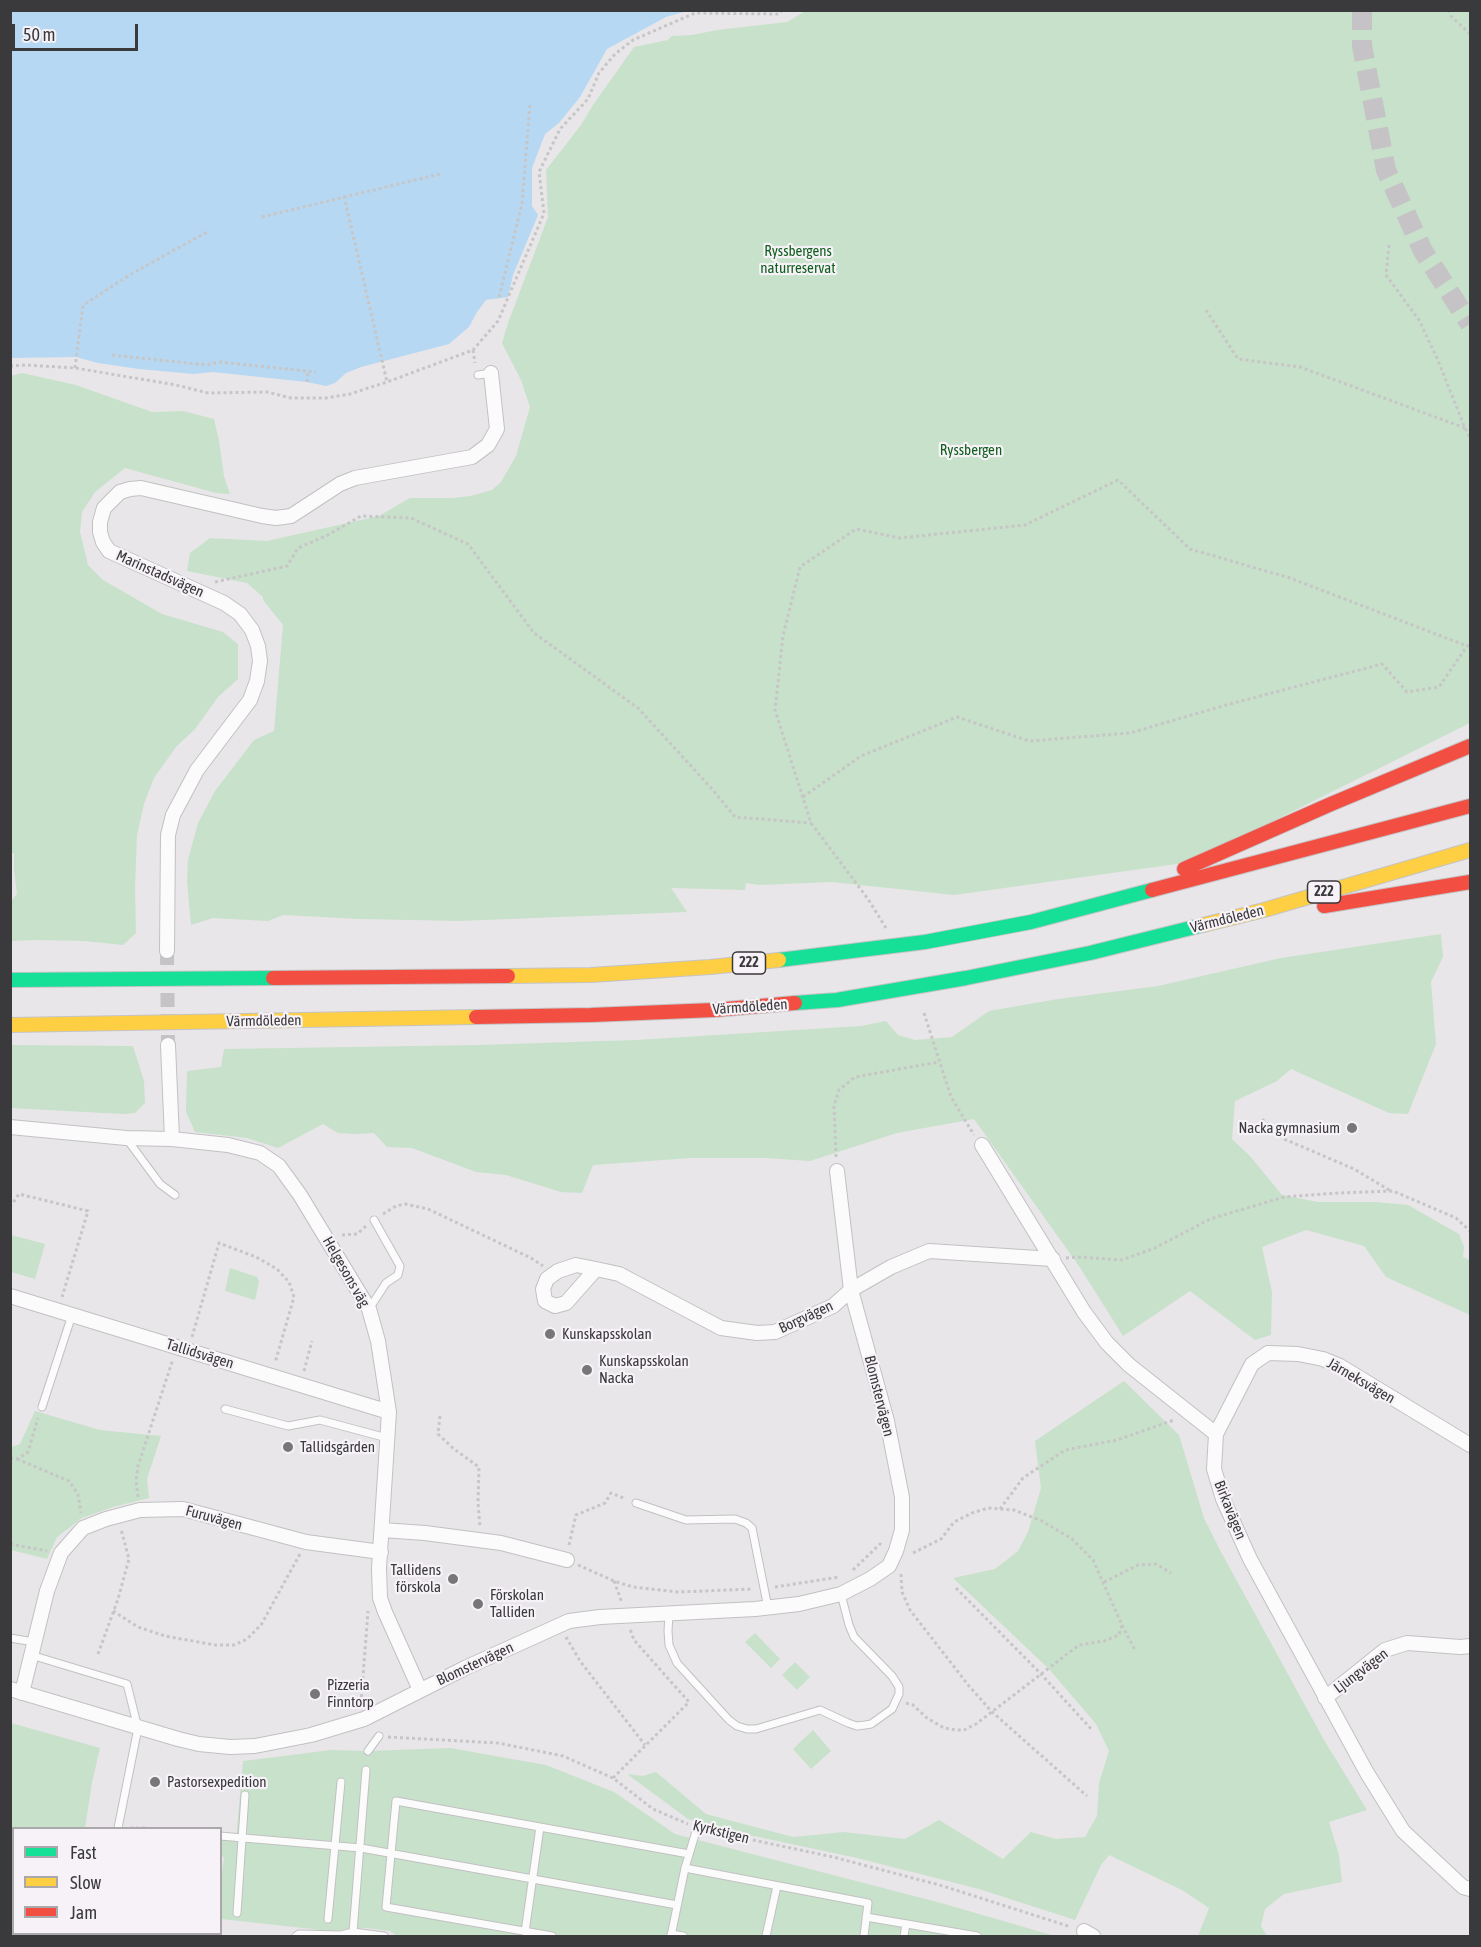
<!DOCTYPE html>
<meta charset="utf-8">
<style>
body{margin:0}
#map{position:relative;width:1481px;height:1947px;overflow:hidden;background:#e8e6e9;font-family:"Asap Condensed",sans-serif}
canvas{display:block}
.frame{position:absolute;inset:0;border:12px solid #3a393b;pointer-events:none}
.legend{position:absolute;left:12px;top:1827px;width:210px;height:108px;box-sizing:border-box;background:#f6f2f7;border:2px solid #aba8ac;margin:0;padding:8px 10px;list-style:none;font-size:18px;color:#3a393b}
.legend li{display:flex;align-items:center;gap:12px;height:30px}
.legend b{width:30px;border:2px solid #aba8ac}
.scale{position:absolute;left:12px;top:24px;width:126px;height:27px;box-sizing:border-box;border:3px solid #3a393b;border-top:0;padding-left:8px;font-size:18px;line-height:21px;white-space:nowrap;color:#3a393b;-webkit-text-stroke:4px #f6f2f7;paint-order:stroke}
</style>
<div id="map">
<canvas width="1481" height="1947"></canvas>
<div class="frame"></div>
<ul class="legend">
<li><b style="height:8px;background:#16e098"></b>Fast</li>
<li><b style="height:8px;background:#ffcf43"></b>Slow</li>
<li><b style="height:8px;background:#f24e42"></b>Jam</li>
</ul>
<div class="scale">50 m</div>
</div>
<script>
const c = document.querySelector('canvas').getContext('2d');
c.lineJoin = 'round';
function fillPath(path, color) {
  c.fillStyle = color;
  c.fill(path, 'evenodd');
}
function poly(rows) {
  const path = new Path2D();
  for (const r of rows) {
    path.moveTo(r[0], r[1]);
    for (let i = 2; i < r.length; i += 2) path.lineTo(r[i], r[i + 1]);
  }
  return path;
}
function stroke(path, color, width, dash) {
  c.strokeStyle = color;
  c.lineWidth = width;
  c.lineCap = dash ? 'butt' : 'round';
  c.setLineDash(dash || []);
  c.stroke(path);
}
function write(font, color, halo, rows, align = 'center') {
  c.font = font + ' "Asap Condensed",sans-serif';
  c.lineWidth = 4.5;
  c.setLineDash([]);
  c.textBaseline = 'middle';
  c.strokeStyle = halo;
  c.fillStyle = color;
  for (const [text, x, y, turn = 0] of rows) {
    c.save();
    c.translate(x, y);
    c.rotate((+turn || 0) * Math.PI / 180);
    c.textAlign = isNaN(turn) ? turn : align;
    if (halo) c.strokeText(text, 0, 0);
    c.fillText(text, 0, 0);
    c.restore();
  }
}
const green = poly([
 [807,10,1470,11,1470,723,1191,862,954,895,832,882,760,885,746,883,745,890,671,888,687,912,459,921,361,919,283,915,268,921,213,918,191,925,187,881,188,860,198,823,215,791,254,740,274,731,283,625,263,600,263,597,247,583,187,571,190,553,210,538,267,541,379,516,410,498,452,498,471,496,492,490,501,482,516,456,530,407,521,380,502,343,508,323,548,217,546,170,581,125,593,105,634,47,668,40,672,36,692,35,717,30,787,22],
 [22,373,76,385,152,412,183,411,214,419,219,441,224,476,230,494,216,493,125,468,95,492,82,512,80,532,88,565,103,580,162,614,223,632,238,644,238,679,218,697,195,729,176,747,154,778,144,804,137,835,135,887,136,933,123,945,84,941,37,940,11,941,11,901,17,894,14,869,14,853,10,853,10,376],
 [1441,934,1443,957,1431,982,1436,1044,1408,1114,1389,1113,1291,1069,1277,1081,1235,1101,1232,1139,1250,1156,1282,1195,1318,1202,1376,1202,1408,1205,1459,1234,1464,1247,1463,1257,1470,1260,1470,1315,1386,1277,1364,1246,1306,1230,1262,1247,1272,1292,1271,1335,1255,1340,1190,1291,1123,1336,1079,1266,974,1119,897,1133,810,1161,765,1158,691,1158,593,1165,582,1193,561,1192,506,1175,476,1172,412,1148,387,1147,374,1133,354,1134,338,1133,323,1124,278,1148,247,1138,195,1132,186,1112,187,1071,221,1067,224,1049,478,1045,636,1040,861,1026,886,1021,898,1035,915,1040,952,1037,989,1011,1058,999,1158,986,1281,958],
 [11,1045,133,1046,144,1081,145,1103,135,1113,122,1114,11,1108],
 [11,1235,45,1244,35,1279,11,1272],
 [230,1268,257,1277,259,1282,255,1300,225,1291],
 [1124,1381,1179,1435,1204,1518,1220,1550,1324,1740,1367,1810,1329,1822,1339,1855,1342,1882,1284,1894,1265,1909,1261,1926,1267,1936,1198,1936,1209,1908,1182,1890,1109,1855,1101,1865,1075,1920,979,1889,857,1858,716,1828,688,1819,627,1774,643,1776,656,1772,706,1814,793,1837,844,1832,905,1839,939,1820,1003,1859,1031,1832,1056,1839,1085,1837,1097,1816,1099,1783,1109,1751,1096,1724,1049,1669,953,1578,995,1569,1018,1551,1028,1532,1041,1488,1035,1441],
 [35,1411,100,1430,161,1436,147,1479,149,1498,113,1507,82,1518,57,1537,47,1559,11,1550,11,1447,20,1444],
 [755,1633,780,1659,771,1668,745,1642],
 [795,1662,810,1677,797,1690,782,1675],
 [11,1723,100,1748,92,1783,85,1828,14,1828,13,1853,11,1854],
 [813,1730,831,1751,811,1769,793,1749],
 [450,1748,546,1765,614,1792,675,1834,941,1903,1055,1936,397,1936,390,1931,366,1928,331,1931,221,1919,221,1879,224,1857,221,1856,220,1839,236,1840,243,1761,331,1750,368,1751],
 [11,1921,13,1922,14,1934,95,1934,97,1936,11,1936]
]);
const water = poly([
 [11,10,687,10,687,11,666,17,607,49,580,97,559,123,545,134,532,168,532,206,538,215,513,275,508,297,486,300,477,312,469,327,449,344,361,367,346,373,335,383,326,386,307,382,213,372,194,374,139,369,98,363,76,357,11,358]
]);
const streetTunnel = poly([
 [167,951,168,1045]
]);
const secondaryTunnel = poly([
 [1362,10,1362,46,1386,170,1423,251,1470,324]
]);
const path = poly([
 [1448,10,1451,16,1470,34],
 [344,196,387,382],
 [262,217,440,174],
 [1389,245,1386,275,1419,320,1437,358,1465,428,1470,437],
 [499,297,522,204,530,103],
 [1206,310,1238,359,1300,367,1465,428],
 [473,350,475,363],
 [112,355,206,365,220,362,316,372],
 [10,366,25,365,75,368,176,385,208,393,267,392,291,398,326,398,350,394,387,382,473,350,498,321,539,225,544,213,539,172,560,129,588,99,599,73,615,54,633,40,695,13,779,14,782,10],
 [75,368,83,305,133,273,207,232],
 [307,382,308,371],
 [215,582,287,566,298,548,328,535,361,516,411,518,468,544,534,633,638,708,712,789,735,817,811,823],
 [803,797,861,756,957,717,1029,741,1130,733,1226,705,1382,664,1407,692,1439,687,1467,646],
 [886,928,868,899,811,823,775,710,783,636,800,567,856,529,900,538,1025,525,1118,480,1190,549,1290,578,1467,646,1470,645],
 [924,1013,951,1097,974,1135],
 [1262,1119,1284,1139,1354,1169,1391,1191],
 [836,1157,834,1106,839,1090,855,1077,939,1062],
 [10,1207,19,1194,88,1211,62,1297],
 [383,1214,396,1206,405,1204,428,1209,531,1258,543,1266],
 [342,1235,357,1234,366,1226],
 [1066,1258,1080,1257,1122,1260,1155,1248,1210,1219,1284,1197,1338,1193,1393,1191,1456,1218,1470,1231],
 [192,1337,219,1243,256,1257,277,1269,289,1282,294,1297,275,1363],
 [304,1371,312,1341],
 [440,1416,438,1434,454,1449,479,1467,478,1503,480,1527],
 [10,1458,17,1459,28,1452,38,1418],
 [17,1459,69,1481,78,1494,81,1513],
 [138,1497,136,1480,138,1466,173,1359],
 [1000,1509,1023,1478,1065,1450,1117,1440,1174,1420],
 [10,1544,47,1551],
 [569,1545,576,1515,605,1503,611,1493,626,1499],
 [578,1565,614,1581,633,1587,678,1592,753,1589],
 [853,1570,880,1544,883,1546],
 [901,1574,902,1592,910,1610,969,1686,991,1711,1087,1796],
 [614,1581,622,1603],
 [1104,1582,1138,1565,1156,1564,1171,1573],
 [775,1587,839,1577],
 [956,1588,1041,1674,1092,1730],
 [113,1611,138,1627,165,1636,215,1645,234,1645,247,1639,261,1625,300,1554],
 [1122,1625,1135,1650],
 [566,1637,580,1661,645,1745],
 [98,1654,118,1599,129,1559,121,1529],
 [361,1703,368,1611],
 [906,1703,913,1705,927,1718,944,1728,956,1730,964,1730,976,1724,1079,1645,1104,1641,1119,1635,1122,1625,1093,1560,1072,1539,1042,1521,1014,1510,988,1508,972,1513,954,1522,941,1539,911,1554],
 [388,1737,498,1743,563,1756,613,1778,653,1809,688,1824],
 [613,1778,689,1702,634,1640,630,1629],
 [130,1828,145,1828],
 [706,1830,833,1857,943,1886,1071,1927],
 [92,1936,92,1934]
]);
const lane = poly([
 [478,375,491,373],
 [126,1138,160,1184,175,1195],
 [369,1309,386,1283,398,1275,400,1266,374,1220],
 [42,1407,72,1315],
 [225,1409,288,1426,320,1420,387,1438],
 [636,1503,686,1520,735,1519,746,1523,752,1528,768,1608],
 [669,1614,668,1631,669,1645,677,1663,729,1720,737,1726,747,1729,756,1729,820,1710,848,1723,857,1726,865,1725,871,1724,892,1709,899,1694,899,1687,892,1676,854,1637,849,1625,841,1594],
 [10,1638,34,1642],
 [31,1655,127,1684,138,1728,118,1828],
 [368,1751,379,1736],
 [220,1836,361,1848,677,1905],
 [10,1862,14,1862],
 [685,1868,868,1903,864,1936],
 [237,1913,245,1795],
 [866,1917,977,1936],
 [328,1919,341,1782],
 [353,1932,366,1770],
 [527,1933,525,1932,540,1827],
 [120,1934,121,1936],
 [151,1934,180,1936],
 [671,1934,683,1936],
 [141,1936,142,1934],
 [296,1936,299,1934,341,1935,353,1932,384,1936],
 [552,1936,386,1907,396,1801,689,1854],
 [671,1936,685,1868,697,1828],
 [766,1936,777,1886],
 [904,1936,906,1924]
]);
const street = poly([
 [167,951,168,835,173,815,197,770,250,700,257,681,260,661,258,646,252,630,240,614,224,603,109,551,103,542,100,532,100,522,104,508,120,492,130,489,141,488,262,516,276,518,291,516,340,484,355,478,472,457,488,445,497,429,491,373],
 [168,1045,172,1139],
 [10,1127,126,1138,172,1139,228,1145,260,1153,279,1166,300,1195,369,1309,378,1341,389,1412,379,1568,380,1598,385,1612,420,1690],
 [982,1145,1084,1312,1107,1343,1129,1365,1216,1434],
 [596,1269,566,1303,555,1306,545,1301,543,1289,547,1279,558,1271,576,1265,596,1269,619,1274,721,1328,757,1333,775,1332,833,1306,851,1290,891,1267,929,1251,1053,1259],
 [10,1296,389,1412],
 [1470,1445,1340,1366,1323,1359,1298,1354,1268,1353,1252,1364,1216,1434,1214,1469,1223,1499,1250,1559,1367,1773,1403,1831,1463,1887,1470,1889],
 [382,1530,425,1533,501,1543,567,1560],
 [10,1689,178,1739,199,1744,230,1747,255,1746,311,1735,364,1719,465,1668,569,1621,600,1617,755,1609,799,1604,841,1594,870,1579,889,1566,896,1551,902,1530,902,1497,887,1421,851,1290,837,1171],
 [22,1693,47,1591,61,1553,83,1528,106,1519,140,1510,183,1509,306,1542,381,1552],
 [1325,1698,1385,1650,1407,1643,1460,1647,1470,1646],
 [1084,1931,1093,1936]
]);
const fast = poly([
 [779,960,925,942,1031,922,1152,890],
 [10,980,273,978],
 [795,1003,837,1000,966,978,1090,953,1203,925]
]);
const slow = poly([
 [1203,925,1264,910,1470,850],
 [508,976,591,975,710,967,779,960],
 [10,1025,476,1017]
]);
const jam = poly([
 [1184,869,1331,804,1470,746],
 [1152,890,1470,806],
 [1324,906,1470,882],
 [273,978,508,976],
 [476,1017,591,1015,714,1010,795,1003]
]);
const markers = [
 [1352,1128,6,"#777678"],
 [550,1334,6,"#777678"],
 [587,1370,6,"#777678"],
 [288,1447,6,"#777678"],
 [453,1579,6,"#777678"],
 [478,1604,6,"#777678"],
 [315,1694,6,"#777678"],
 [155,1782,6,"#777678"]
];
const shields = [
 [1324,892,33],
 [749,963,33]
];
const shieldNames = [
 ["222",1324,892],
 ["222",749,963]
];
const parkNames = [
 ["Ryssbergens",798,251],
 ["naturreservat",798,268],
 ["Ryssbergen",971,450]
];
const streetNames = [
 ["Marinstadsvägen",160,574,24],
 ["Värmdöleden",1227,919,-14],
 ["Värmdöleden",750,1007,-4],
 ["Värmdöleden",264,1021,-1],
 ["Helgesons väg",346,1272,60],
 ["Borgvägen",806,1317,-25],
 ["Tallidsvägen",200,1354,17],
 ["Järneksvägen",1361,1381,30],
 ["Blomstervägen",879,1396,76],
 ["Birkavägen",1230,1510,68],
 ["Furuvägen",214,1518,15],
 ["Blomstervägen",475,1664,-25],
 ["Ljungvägen",1361,1671,-37],
 ["Kyrkstigen",721,1832,14]
];
const poiNames = [
 ["Nacka gymnasium",1340,1128,"right"],
 ["Kunskapsskolan",562,1334],
 ["Kunskapsskolan",599,1361],
 ["Nacka",599,1378],
 ["Tallidsgården",300,1447],
 ["Tallidens",441,1570,"right"],
 ["förskola",441,1587,"right"],
 ["Förskolan",490,1595],
 ["Talliden",490,1612],
 ["Pizzeria",327,1685],
 ["Finntorp",327,1702],
 ["Pastorsexpedition",167,1782]
];
fillPath(green, '#c8e1ca');
fillPath(water, '#b6d8f3');
stroke(streetTunnel, '#c5c3c6', 14, [14, 7]);
stroke(secondaryTunnel, '#c5c3c6', 20, [20, 10]);
stroke(lane, '#c2c1c2', 9);
stroke(street, '#c2c1c2', 16);
stroke(fast, '#c4c3c5', 16);
stroke(slow, '#c4c3c5', 16);
stroke(jam, '#c4c3c5', 16);
stroke(path, '#c7c6c7', 3, [3, 3]);
stroke(lane, '#fcfbfc', 7);
stroke(street, '#fcfbfc', 14);
stroke(fast, '#16e098', 14);
stroke(slow, '#ffcf43', 14);
stroke(jam, '#f24e42', 14);
for (const [x, y, r, color] of markers) {
  const dot = new Path2D();
  dot.arc(x, y, r, 0, 2 * Math.PI);
  c.fillStyle = color;
  c.fill(dot);
  stroke(dot, '#f6f2f7', 2);
}
for (const [x, y, w] of shields) {
  const box = new Path2D();
  box.roundRect(x - w / 2, y - 11, w, 22, 4.5);
  c.fillStyle = '#f6f2f7';
  c.fill(box);
  stroke(box, '#3a393b', 1.5);
}
write('bold 14px', '#3a393b', null, shieldNames);
write('15px', '#0f5f1e', '#f6f2f7', parkNames);
write('15px', '#3a393b', '#f6f2f7', streetNames);
write('15px', '#3a393b', '#f6f2f7', poiNames, 'left');
</script>
